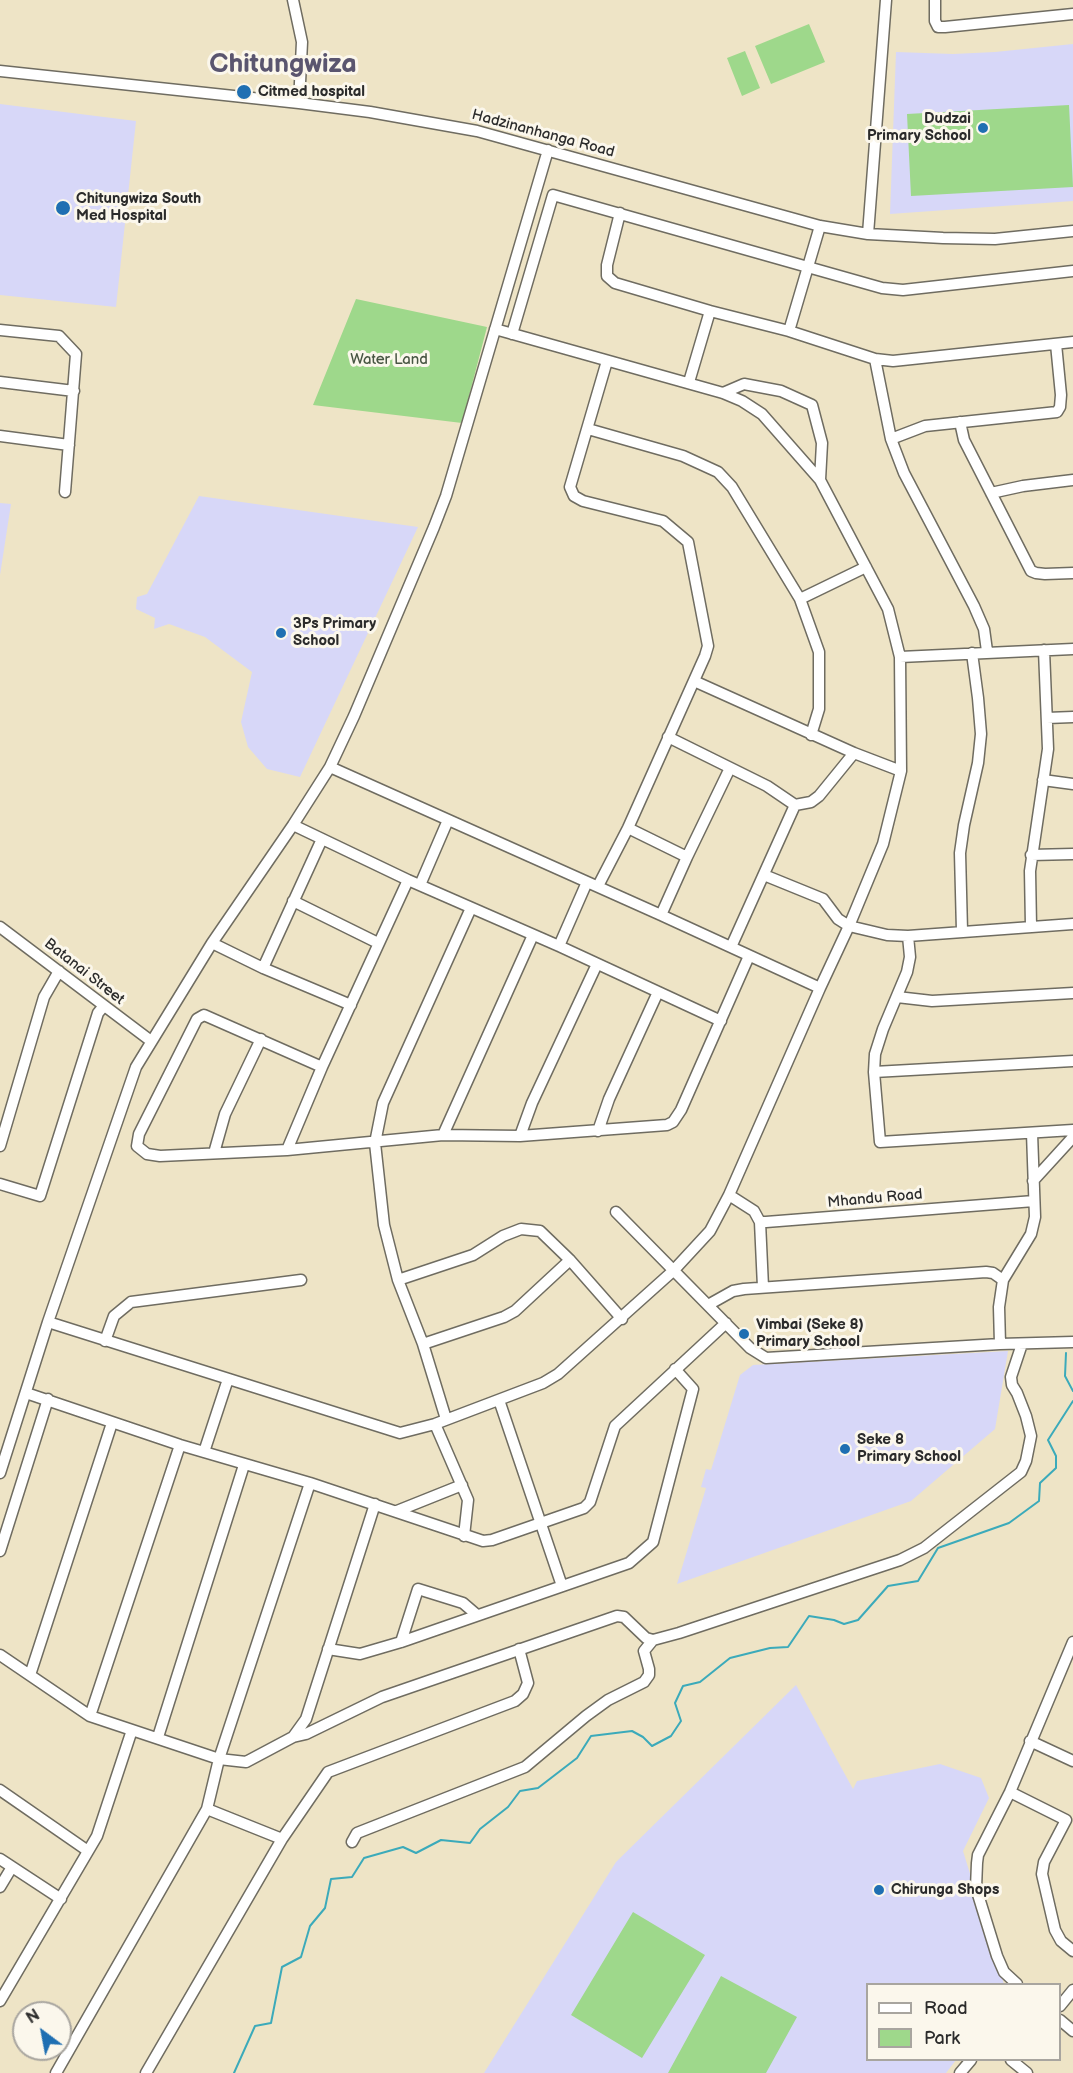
<!DOCTYPE html>
<style>
body{margin:0}
#map{position:relative;width:1073px;height:2073px;overflow:hidden;background:#eee4c6;font-family:"Balsamiq Sans",sans-serif}
canvas{display:block}
.legend{position:absolute;left:866px;top:1983px;width:195px;height:78px;box-sizing:border-box;background:#fbf7ec;border:2px solid #a8a59f;margin:0;padding:8px 10px;list-style:none;font-size:18px;color:#2b2b2b}
.legend li{display:flex;align-items:center;gap:12px;height:30px}
.legend b{width:30px;border:2px solid #a8a59f}
.north{position:absolute;left:12px;top:2001px;width:60px;height:60px;box-sizing:border-box;background:#fbf7ec;border:2px solid #a8a59f;border-radius:50%;rotate:328deg;font-size:16px;font-weight:700;line-height:24px;text-align:center;color:#2b2b2b}
.north::after{content:'';display:block;margin:auto;width:21px;height:27px;background:#1f6fb2;clip-path:polygon(50% 0,100% 100%,50% 72%,0 100%)}
</style>
<div id="map">
<canvas width="1073" height="2073"></canvas>
<ul class="legend">
<li><b style="height:8px;background:#fff"></b>Road</li>
<li><b style="height:16px;background:#9ed88b"></b>Park</li>
</ul>
<div class="north">N</div>
</div>
<script>
const c = document.querySelector('canvas').getContext('2d');
c.lineJoin = 'round';
function fillPath(path, color) {
  c.fillStyle = color;
  c.fill(path, 'evenodd');
}
function poly(rows) {
  const path = new Path2D();
  for (const r of rows) {
    path.moveTo(r[0], r[1]);
    for (let i = 2; i < r.length; i += 2) path.lineTo(r[i], r[i + 1]);
  }
  return path;
}
function stroke(path, color, width, dash) {
  c.strokeStyle = color;
  c.lineWidth = width;
  c.lineCap = dash ? 'butt' : 'round';
  c.setLineDash(dash || []);
  c.stroke(path);
}
function write(font, color, halo, rows, align = 'center') {
  c.font = font + ' "Balsamiq Sans",sans-serif';
  c.lineWidth = 6;
  c.setLineDash([]);
  c.textBaseline = 'middle';
  c.strokeStyle = halo;
  c.fillStyle = color;
  for (const [text, x, y, turn = 0] of rows) {
    c.save();
    c.translate(x, y);
    c.rotate((+turn || 0) * Math.PI / 180);
    c.textAlign = isNaN(turn) ? turn : align;
    if (halo) c.strokeText(text, 0, 0);
    c.fillText(text, 0, 0);
    c.restore();
  }
}
const built = poly([
 [1073,44,1073,201,890,214,896,52,953,54,995,52],
 [0,104,136,121,116,307,0,295],
 [199,496,418,527,300,777,267,769,248,747,241,722,252,672,205,637,169,624,154,629,155,618,136,609,137,597,147,594],
 [0,503,11,504,0,575],
 [1008,1351,995,1429,911,1501,677,1584,706,1488,701,1487,706,1469,711,1470,740,1375,753,1365],
 [796,1685,853,1789,857,1781,940,1764,981,1778,989,1798,963,1851,1004,1984,868,1984,868,2060,956,2060,946,2073,484,2073,616,1862]
]);
const green = poly([
 [809,24,825,62,771,84,755,46],
 [745,51,760,88,742,96,727,58],
 [1069,105,1073,187,911,196,907,114],
 [356,299,487,327,462,423,313,405],
 [633,1912,705,1955,642,2058,571,2015],
 [721,1976,797,2017,766,2073,668,2073]
]);
const stream = poly([
 [1066,1353,1065,1376,1073,1391],
 [234,2073,255,2026,271,2023,282,1967,301,1957,310,1926,325,1908,331,1879,352,1877,364,1858,403,1847,416,1853,441,1840,470,1843,480,1829,508,1807,520,1791,538,1788,577,1758,591,1736,632,1731,643,1737,652,1746,671,1736,681,1721,675,1703,683,1686,700,1682,730,1658,770,1648,788,1647,809,1616,834,1620,844,1624,858,1620,888,1586,918,1581,938,1548,1009,1523,1039,1501,1040,1483,1056,1468,1056,1456,1048,1440,1073,1401]
]);
const minor = poly([
 [293,0,302,42,299,103],
 [935,0,935,21,938,27,945,27,1073,14],
 [0,71,299,103,370,112,477,131,820,226,868,234,943,238,995,239,1073,231],
 [620,213,607,265,607,276,615,283,710,311,789,331,875,359,893,361,1073,342],
 [868,234,886,0],
 [0,330,59,336,76,354,65,492],
 [789,331,820,226],
 [512,334,553,195,882,288,903,290,1073,271],
 [875,359,891,439,904,473,974,606,984,629,987,651],
 [0,382,74,391],
 [689,382,710,311],
 [723,393,744,384,781,391,812,405,822,443,820,480],
 [960,422,964,440,1031,571,1036,573,1045,574,1073,573],
 [588,429,683,456,718,472,732,487,800,599,819,652,819,709,811,735],
 [0,436,69,445],
 [891,439,925,426,1057,412,1060,407,1061,395,1056,344],
 [991,493,1023,486,1073,480],
 [800,599,866,567],
 [900,657,1073,649],
 [694,681,854,753,901,771],
 [1047,718,1073,717],
 [668,737,767,786,795,805,811,802,819,796,854,753],
 [330,767,661,915,820,988],
 [1043,780,1073,784],
 [293,825,408,880,559,946,721,1021],
 [628,828,687,857],
 [322,839,263,968,351,1005],
 [1031,855,1073,854],
 [764,875,823,899,838,919,849,926,887,935,908,936,1073,924],
 [420,885,448,820],
 [598,886,628,828,705,656,708,646,688,542,663,521,583,501,574,496,570,487,607,361],
 [293,901,378,943],
 [661,915,687,857,730,768],
 [1031,926,1030,871,1048,749,1044,650],
 [0,927,151,1041],
 [962,931,960,853,964,825,978,763,981,734,978,698,972,653],
 [908,936,910,957,907,972,883,1029,875,1054,874,1072,880,1142,1073,1130],
 [212,943,263,968],
 [559,946,587,882],
 [731,947,795,805],
 [897,997,932,1001,1073,993],
 [322,1067,204,1015,197,1019,139,1134,137,1146,147,1154,160,1156,287,1150,443,1135,520,1136,667,1125,673,1122,681,1110,749,956],
 [874,1072,1073,1061],
 [598,1131,609,1099,658,992],
 [443,1135,533,935],
 [520,1136,532,1103,597,964],
 [0,1146,44,997,59,971],
 [287,1150,322,1067,408,880],
 [214,1153,225,1114,261,1039],
 [1033,1181,1073,1137],
 [0,1184,40,1196,98,1013,103,1007],
 [729,1195,754,1211,760,1222,766,1222,1034,1201],
 [616,1212,750,1348,766,1358,1000,1344,1073,1342],
 [760,1222,763,1287],
 [398,1280,473,1255,503,1236,521,1229,540,1231,570,1260,622,1319],
 [708,1305,733,1291,744,1289,986,1272,993,1273,1003,1280],
 [48,1322,400,1433,435,1424,543,1383,558,1374,673,1271,710,1231,729,1195,820,988,849,926,883,844,901,771,900,657,888,609,820,480,762,414,742,401,723,393,495,329],
 [105,1341,114,1316,131,1302,301,1280],
 [423,1344,504,1317,515,1311,570,1260],
 [1000,1344,999,1307,1003,1280,1031,1234,1035,1217,1032,1133],
 [26,1393,180,1445,310,1483,483,1541,492,1540,584,1508,590,1502,615,1426,726,1323],
 [499,1400,562,1586],
 [446,1419,423,1344,398,1280,384,1225,375,1143,383,1103,471,908],
 [435,1424,468,1500,464,1536],
 [204,1452,228,1379],
 [0,1473,48,1322,136,1067,212,943,293,825,330,767,354,716,434,527,446,496,548,150],
 [397,1511,462,1485],
 [0,1551,48,1399],
 [401,1642,418,1589,463,1603,477,1615],
 [328,1649,360,1654,401,1642,629,1563,653,1542,693,1389,675,1369],
 [0,1655,90,1716,219,1759,246,1762,293,1737,306,1719,375,1504],
 [30,1675,112,1423],
 [90,1716,180,1445],
 [158,1737,244,1465],
 [293,1737,306,1734,382,1697,617,1616,624,1617,646,1638,653,1640,679,1633,900,1560,924,1548,1021,1472,1026,1461,1031,1436,1026,1416,1017,1393,1012,1385,1011,1377,1022,1344],
 [1030,1741,1073,1761],
 [0,1790,88,1851],
 [1010,1792,1066,1820,1044,1862,1042,1874,1055,1930,1061,1941,1073,1951],
 [207,1809,282,1839],
 [352,1842,357,1833,525,1767,586,1716,608,1700,644,1682,649,1675,649,1669,644,1651,653,1640],
 [0,1859,61,1899],
 [0,1887,12,1867],
 [1017,1984,1004,1972,997,1956,976,1888,977,1863,978,1855,1010,1792,1073,1642],
 [0,2001,97,1836,132,1730],
 [1060,2006,1073,1990],
 [1060,2020,1073,2031],
 [1011,2060,1027,2073],
 [56,2073,207,1809,219,1759,310,1483],
 [146,2073,282,1839,328,1772,515,1701,523,1694,528,1683,519,1649],
 [960,2073,971,2060]
]);
const markers = [
 [244,92,8,"#1f6fb2"],
 [983,128,6,"#1f6fb2"],
 [63,208,8,"#1f6fb2"],
 [281,633,6,"#1f6fb2"],
 [744,1334,6,"#1f6fb2"],
 [845,1449,6,"#1f6fb2"],
 [879,1890,6,"#1f6fb2"]
];
const poiNames = [
 ["Citmed hospital",258,92],
 ["Dudzai",971,119,"right"],
 ["Primary School",971,136,"right"],
 ["Chitungwiza South",76,199],
 ["Med Hospital",76,216],
 ["3Ps Primary",293,624],
 ["School",293,641],
 ["Vimbai (Seke 8)",756,1325],
 ["Primary School",756,1342],
 ["Seke 8",857,1440],
 ["Primary School",857,1457],
 ["Chirunga Shops",891,1890]
];
const streetNames = [
 ["Hadzinanhanga Road",543,134,15],
 ["Batanai Street",84,972,38],
 ["Mhandu Road",875,1199,-5]
];
const parkNames = [
 ["Water Land",389,360]
];
const townNames = [
 ["Chitungwiza",283,65]
];
fillPath(built, '#d7d7f8');
fillPath(green, '#9ed88b');
stroke(stream, '#3baaba', 2);
stroke(minor, '#6f6c61', 13);
stroke(minor, '#fff', 10);
for (const [x, y, r, color] of markers) {
  const dot = new Path2D();
  dot.arc(x, y, r, 0, 2 * Math.PI);
  c.fillStyle = color;
  c.fill(dot);
  stroke(dot, '#fbf7ec', 2);
}
write('bold 15px', '#2b2b2b', '#fbf7ec', poiNames, 'left');
write('15px', '#2b2b2b', '#fbf7ec', streetNames);
write('15px', '#485643', '#fbf7ec', parkNames);
write('bold 27px', '#5a556f', '#fbf7ec', townNames);
</script>
